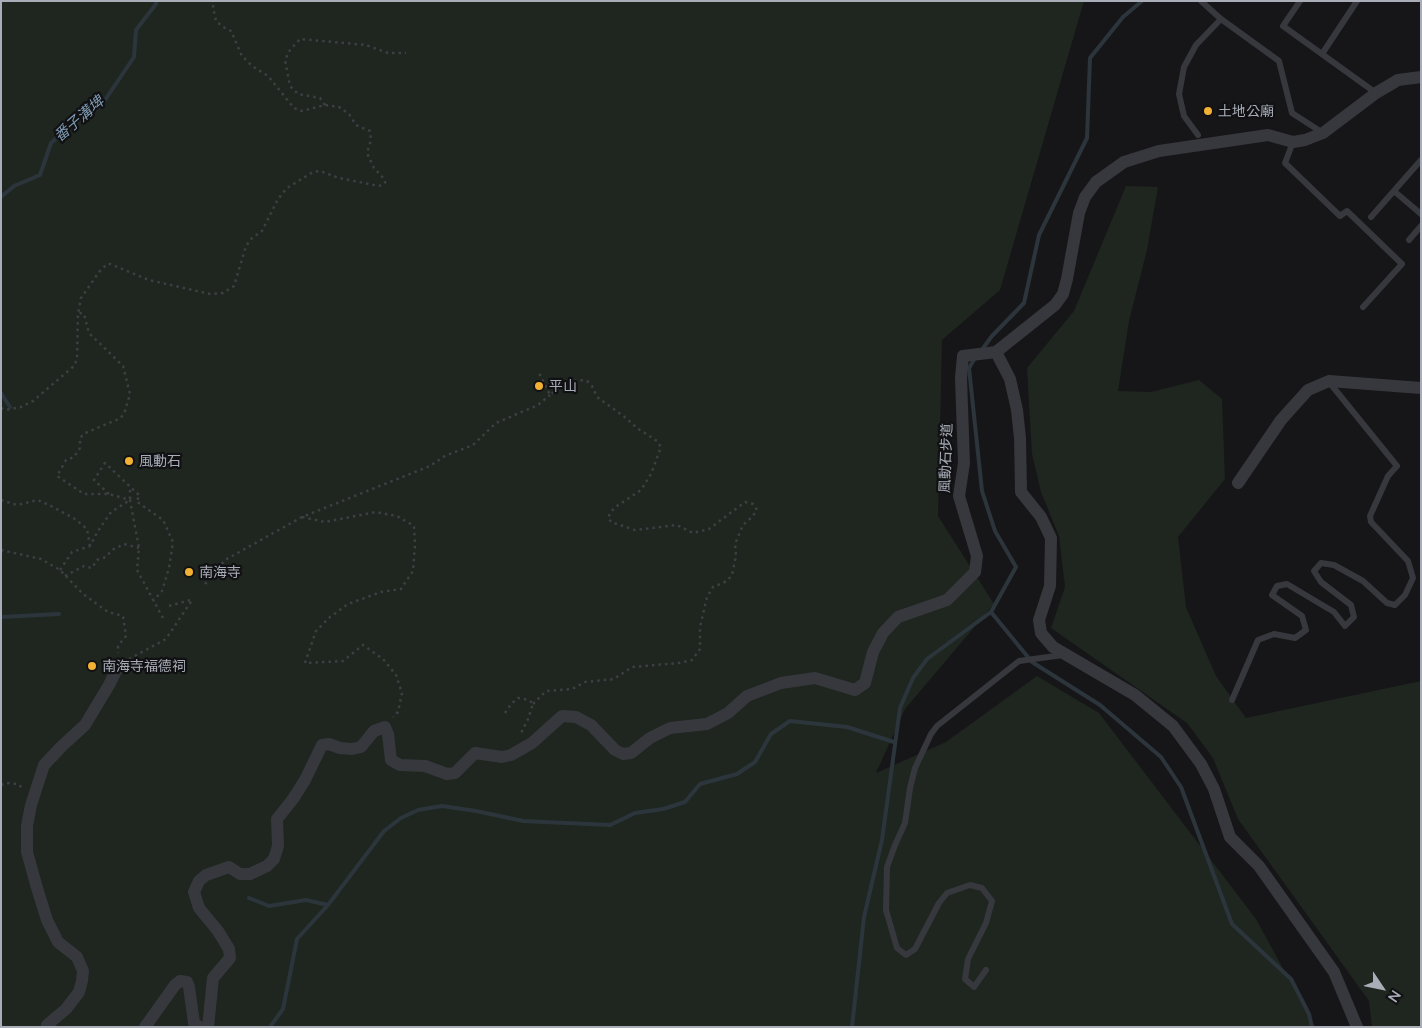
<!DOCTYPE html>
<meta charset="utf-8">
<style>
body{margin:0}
#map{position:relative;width:1422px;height:1028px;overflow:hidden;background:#161618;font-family:Lato,sans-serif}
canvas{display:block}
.frame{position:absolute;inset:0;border:2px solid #a8adb8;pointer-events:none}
.north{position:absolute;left:1357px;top:963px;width:50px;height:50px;-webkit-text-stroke:4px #111113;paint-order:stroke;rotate:124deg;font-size:14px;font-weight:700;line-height:20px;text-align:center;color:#a8adb8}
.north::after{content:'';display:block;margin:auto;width:18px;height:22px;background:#a8adb8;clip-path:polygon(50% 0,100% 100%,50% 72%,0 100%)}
</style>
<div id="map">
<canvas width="1422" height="1028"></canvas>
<div class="frame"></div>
<div class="north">N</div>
</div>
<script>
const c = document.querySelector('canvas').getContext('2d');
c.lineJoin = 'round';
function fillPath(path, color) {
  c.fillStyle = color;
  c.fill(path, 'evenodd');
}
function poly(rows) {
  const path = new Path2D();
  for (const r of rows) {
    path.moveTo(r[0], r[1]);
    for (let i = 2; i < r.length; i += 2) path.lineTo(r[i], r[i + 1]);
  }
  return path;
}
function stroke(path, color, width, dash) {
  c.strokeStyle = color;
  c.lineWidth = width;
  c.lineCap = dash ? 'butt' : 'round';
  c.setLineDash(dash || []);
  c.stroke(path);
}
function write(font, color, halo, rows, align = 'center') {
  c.font = font + ' Lato,"Noto Sans TC",sans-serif';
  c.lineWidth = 4.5;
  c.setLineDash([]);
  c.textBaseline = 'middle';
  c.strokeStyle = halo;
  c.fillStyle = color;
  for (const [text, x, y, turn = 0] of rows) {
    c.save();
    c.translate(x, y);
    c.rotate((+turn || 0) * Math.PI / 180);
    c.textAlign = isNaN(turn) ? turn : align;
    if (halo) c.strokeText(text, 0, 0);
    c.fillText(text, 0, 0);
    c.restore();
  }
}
const green = poly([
 [1,1,1084,1,1000,290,942,340,938,516,994,604,905,709,876,773,946,742,1037,676,1099,713,1256,919,1315,1027,1,1027],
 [1126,186,1158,187,1147,250,1129,321,1118,391,1151,392,1199,380,1222,399,1225,479,1178,537,1186,607,1216,676,1246,718,1421,681,1421,1027,1372,1027,1369,1001,1238,819,1213,758,1187,723,1051,628,1065,587,1059,536,1041,492,1032,454,1027,368,1074,311]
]);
const stream = poly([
 [1,197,14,186,40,175,51,143,67,128,101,106,134,57,136,30,156,4,156,1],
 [981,351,992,336,1024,303,1039,235,1087,138,1090,58,1123,17,1142,1],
 [1,393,10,407],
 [991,612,1032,662,1100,705,1161,757,1181,787,1232,924,1291,979,1309,1014,1312,1027],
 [1,617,59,614],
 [249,898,269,906,306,900,328,905],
 [270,1027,283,1009,297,939,328,905,384,831,401,818,418,810,442,806,476,811,523,821,610,825,635,813,663,809,685,802,700,784,737,774,755,762,771,734,790,721,847,727,894,742],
 [852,1027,864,917,882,840,900,708,913,678,927,659,991,612,1016,567,995,531,982,491,969,368,975,358]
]);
const path = poly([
 [325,105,320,98,298,94,290,86,285,60,290,50,300,39,366,45,388,53,406,53],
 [1,408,6,410,21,407,33,401,74,366,77,359,78,314],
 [109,494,94,480,105,463,140,496,136,501,163,520,173,542,169,568,162,591,153,601],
 [1,500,17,505,38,500,51,506,75,519,87,529,90,546],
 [302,517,325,522,376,512,397,516,414,526,415,545,413,571,401,589,381,592,348,604,330,617,316,631,305,663,343,661,363,645,383,659,396,675,402,693,398,712,393,717],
 [1,550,41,559,60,570,83,594,108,612,123,616,126,636,118,646,118,653],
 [60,570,72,552,90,546,98,531,111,512,130,500,130,486],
 [65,576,84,566,92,568,97,560,106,557,112,550,124,544,139,548],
 [205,584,225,560,302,517,430,466,445,456,473,445,496,423,538,405,550,395],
 [169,606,190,600],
 [163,618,137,570,139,548,130,500,109,494,84,494,57,476,66,460,74,457,80,448,80,439,83,434,121,418,125,411,130,394,123,366,89,333,84,314,80,313,78,314,81,298,99,272,107,264,110,264,149,280,210,294,223,293,234,286,246,246,252,238,262,231,278,199,287,188,313,172,320,171,339,178,379,186,385,183,385,180,374,168,367,153,371,140,370,131,356,125,349,114,339,107,325,105,302,111,294,108,268,76,252,66,242,56,231,31,223,27,216,21,213,7,215,1],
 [129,659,166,639,192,600],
 [533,704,546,691,572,689,585,682,614,679,632,667,679,663,692,660,700,649,700,627,707,597,713,587,727,581,732,575,736,556,735,544,743,525,752,517,757,510,753,504,745,502,709,529,693,533,677,525,635,530,611,522,608,517,614,508,641,490,651,474,661,447,657,441,637,428,626,418,597,397,592,386,587,381,578,380,561,386,550,395,538,371],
 [505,713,511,704,518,698,529,700,533,704,528,719,520,735],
 [1,785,6,783,18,784,24,790]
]);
const lane = poly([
 [1201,1,1221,19,1279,61,1292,113,1323,133],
 [1300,1,1283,26,1376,93],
 [1322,54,1357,1],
 [1198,135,1184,116,1179,94,1184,67,1196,45,1221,19],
 [1293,142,1285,163,1340,216,1347,211,1402,264,1363,307],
 [1394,191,1421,214],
 [1371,217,1421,160],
 [1409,240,1421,226],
 [1232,700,1258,640,1274,634,1295,638,1306,630,1302,616,1272,595,1277,586,1287,584,1334,612,1345,626,1354,617,1351,605,1321,582,1314,571,1321,563,1334,565,1363,581,1387,603,1395,605,1405,595,1413,578,1408,561,1371,522,1370,516,1388,476,1397,466,1329,382],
 [986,970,974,987,965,979,968,959,986,923,992,901,982,888,970,885,947,893,939,903,915,949,906,955,897,948,886,910,887,867,895,845,905,823,910,788,915,768,931,734,937,726,1019,661,1063,655]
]);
const street = poly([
 [996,352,1010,379,1017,410,1020,438,1021,492,1041,517,1051,538,1050,586,1039,620,1041,633,1053,647,1135,695,1173,726,1201,764,1214,789,1230,837,1259,866,1334,972,1357,1027],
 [996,352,1055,305,1063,294,1067,279,1079,213,1085,197,1096,182,1124,162,1159,151,1268,135,1293,142,1305,140,1323,133,1376,93,1398,80,1421,77],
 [1238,483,1281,420,1308,390,1329,381,1421,388],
 [47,1027,47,1025,66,1009,79,992,82,981,83,971,77,957,58,942,47,920,37,888,27,852,27,826,31,805,44,765,62,746,85,725,109,685,119,665],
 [145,1027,175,985,180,981,187,982,189,987,194,1023,199,1027],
 [208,1027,213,978,230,958,229,949,218,931,199,908,194,892,199,881,206,875,229,867,240,874,250,874,267,866,274,859,278,846,277,819,293,799,305,780,322,745,329,744,340,748,352,749,361,747,374,731,385,727,388,734,391,760,400,765,425,766,447,774,455,773,475,753,502,757,511,755,532,743,562,716,576,717,591,725,615,750,623,754,631,753,650,738,670,728,707,724,728,713,747,696,781,683,815,678,855,690,865,683,873,652,883,633,898,617,947,600,975,572,977,556,959,496,964,463,961,378,963,356,996,352]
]);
const markers = [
 [1208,111,5,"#f2b134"],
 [539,386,5,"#f2b134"],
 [129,461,5,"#f2b134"],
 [189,572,5,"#f2b134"],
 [92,666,5,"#f2b134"]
];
const poiNames = [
 ["土地公廟",1218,111],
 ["平山",549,386],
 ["風動石",139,461],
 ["南海寺",199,572],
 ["南海寺福德祠",102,666]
];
const streetNames = [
 ["風動石步道",946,458,-88]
];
const waterNames = [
 ["番子溝埤",79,119,-41]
];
fillPath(green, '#1e261f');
stroke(stream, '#2c353c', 4);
stroke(path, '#3d3f44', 2.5, [2.5, 4]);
stroke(lane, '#37383d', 6);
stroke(street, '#37383d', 12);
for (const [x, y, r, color] of markers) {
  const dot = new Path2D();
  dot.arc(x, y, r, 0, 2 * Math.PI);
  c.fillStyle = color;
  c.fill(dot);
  stroke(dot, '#111113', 2);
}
write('14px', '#a8adb8', '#111113', poiNames, 'left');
write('14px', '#a8adb8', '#111113', streetNames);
write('italic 15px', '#7f9bb3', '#111113', waterNames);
</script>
